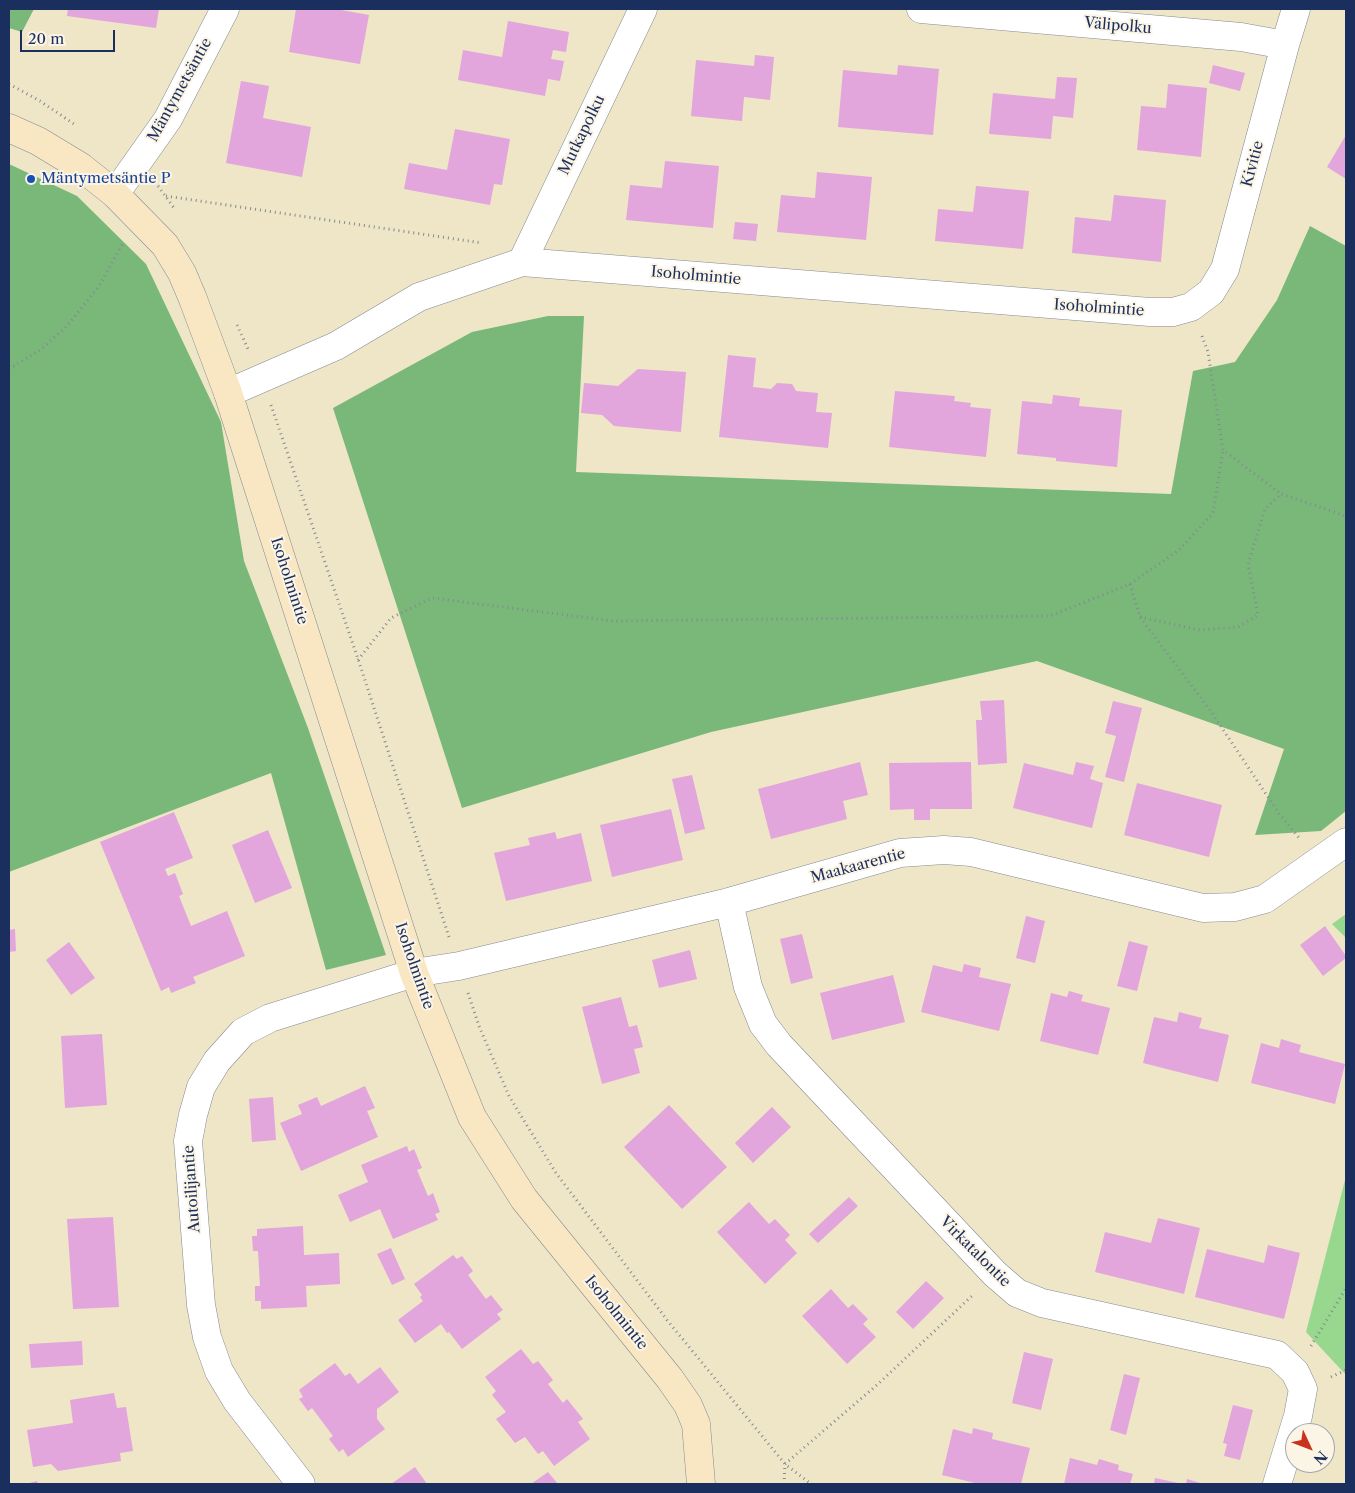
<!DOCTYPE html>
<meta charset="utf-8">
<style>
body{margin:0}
#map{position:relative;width:1355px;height:1493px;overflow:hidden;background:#eee6c7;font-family:"Libre Caslon Text",serif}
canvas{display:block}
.frame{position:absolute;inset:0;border:10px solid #1b2f5e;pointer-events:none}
.north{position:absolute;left:1285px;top:1423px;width:50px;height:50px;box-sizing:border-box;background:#fcf5e5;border:1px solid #a2a6af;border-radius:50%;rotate:133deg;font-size:14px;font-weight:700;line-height:20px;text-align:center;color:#1b2f5e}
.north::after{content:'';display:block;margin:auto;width:18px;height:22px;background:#c8321e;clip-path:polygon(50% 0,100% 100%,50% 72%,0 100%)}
.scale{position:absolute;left:20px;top:30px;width:95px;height:22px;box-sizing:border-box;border:2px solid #1b2f5e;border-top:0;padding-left:6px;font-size:15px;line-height:18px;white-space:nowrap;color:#1b2f5e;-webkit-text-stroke:4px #fcf5e5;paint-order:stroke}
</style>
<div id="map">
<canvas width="1355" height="1493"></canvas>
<div class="frame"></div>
<div class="north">N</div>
<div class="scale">20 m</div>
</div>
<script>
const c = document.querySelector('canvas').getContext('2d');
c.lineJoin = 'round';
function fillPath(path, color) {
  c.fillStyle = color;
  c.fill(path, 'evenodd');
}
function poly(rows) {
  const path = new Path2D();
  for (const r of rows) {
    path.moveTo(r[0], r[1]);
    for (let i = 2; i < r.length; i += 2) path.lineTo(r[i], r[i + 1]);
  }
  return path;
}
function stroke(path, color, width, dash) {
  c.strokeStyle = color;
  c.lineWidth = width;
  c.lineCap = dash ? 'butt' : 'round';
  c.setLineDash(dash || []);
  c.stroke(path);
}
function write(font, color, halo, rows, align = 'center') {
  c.font = font + ' "Libre Caslon Text",serif';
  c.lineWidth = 4;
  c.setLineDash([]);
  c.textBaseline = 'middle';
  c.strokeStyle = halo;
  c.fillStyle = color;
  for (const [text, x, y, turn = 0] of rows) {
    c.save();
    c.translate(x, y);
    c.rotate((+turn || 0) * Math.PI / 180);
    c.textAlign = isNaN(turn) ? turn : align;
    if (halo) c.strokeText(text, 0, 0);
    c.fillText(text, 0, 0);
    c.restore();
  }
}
const green = poly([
 [1346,914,1346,938,1332,924],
 [1346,1176,1346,1375,1306,1332]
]);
const forest = poly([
 [9,9,34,9,22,32,9,28],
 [9,164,77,196,146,264,221,422,244,561,308,728,386,955,326,970,271,773,9,872],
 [1310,226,1346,246,1346,811,1321,831,1255,835,1284,749,1037,661,711,732,462,808,333,408,472,332,548,316,584,316,576,472,1171,494,1193,371,1235,362,1277,300]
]);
const building = poly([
 [68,9,159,9,156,28,67,16],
 [296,9,336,9,369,15,360,64,289,52],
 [508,21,569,32,566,52,553,50,551,59,564,61,560,81,548,79,545,96,458,80,463,50,502,57],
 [755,55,774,57,770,100,744,97,742,121,691,116,696,60,754,66],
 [898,65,939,69,933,135,838,127,843,70,897,75],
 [1213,65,1245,73,1240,91,1209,83],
 [1057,77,1077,78,1073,118,1053,116,1051,139,989,134,993,93,1055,99],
 [241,81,269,86,263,118,311,127,302,177,226,163],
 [1168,84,1207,88,1201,157,1137,150,1141,106,1166,108],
 [455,129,510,139,502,185,494,184,490,205,404,189,409,163,447,170],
 [1346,135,1346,179,1327,167],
 [665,161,719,166,713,228,626,220,630,185,662,188],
 [817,172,872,177,866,240,777,232,781,195,815,198],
 [976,186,1029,191,1023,249,935,241,938,209,973,212],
 [1114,195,1166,200,1161,262,1072,253,1075,217,1111,221],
 [735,222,758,224,756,241,733,239],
 [728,355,756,358,753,387,771,389,777,383,792,384,796,391,818,393,816,412,832,413,828,448,719,437],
 [638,369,686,372,681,432,614,426,602,415,581,413,584,383,618,386],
 [895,391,955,396,954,401,971,403,970,407,991,409,986,457,889,447],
 [1053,395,1080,398,1079,406,1122,410,1117,467,1056,461,1056,458,1017,454,1022,401,1052,404],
 [1004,700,1007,763,978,765,976,720,982,720,980,701],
 [1113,701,1142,708,1124,782,1105,777,1116,736,1105,733],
 [860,762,868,795,843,801,847,819,771,839,758,789],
 [971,762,972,809,930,809,930,820,914,820,914,809,890,810,889,763],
 [1076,762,1094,766,1090,779,1103,783,1092,828,1013,808,1024,763,1073,775],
 [692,775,705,829,685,834,672,779],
 [1137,783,1222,805,1209,857,1124,835],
 [671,809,683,860,612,877,600,825],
 [174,812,193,858,165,869,168,876,175,873,183,894,179,896,191,926,227,911,245,956,193,977,196,983,171,993,169,987,161,991,100,842],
 [268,830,292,888,255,903,232,845],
 [555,832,557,839,581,833,592,881,506,901,494,853,530,845,528,838],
 [1026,916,1045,921,1035,963,1016,958],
 [1325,926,1346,956,1346,958,1323,976,1300,945],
 [15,929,16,951,9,952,9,930],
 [802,934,813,978,791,984,780,939],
 [1129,941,1148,946,1137,991,1117,986],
 [69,942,95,978,71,995,46,960],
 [690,950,697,979,659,988,652,960],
 [964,964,981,968,979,977,1011,984,999,1031,921,1012,933,965,962,972],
 [893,975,905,1022,832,1040,820,993],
 [1069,991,1083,995,1081,1001,1110,1008,1098,1055,1040,1041,1051,993,1067,997],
 [621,997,629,1027,637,1025,643,1047,634,1049,640,1073,602,1084,582,1007],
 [1179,1012,1202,1018,1199,1028,1229,1035,1218,1082,1143,1063,1154,1017,1177,1022],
 [102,1034,107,1105,65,1108,61,1036],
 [1281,1039,1301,1045,1299,1052,1345,1064,1335,1104,1251,1083,1261,1043,1279,1048],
 [365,1086,375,1108,367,1111,378,1137,301,1171,280,1123,302,1114,298,1105,317,1097,321,1106],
 [273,1097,276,1140,252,1142,249,1099],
 [669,1105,727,1167,682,1209,624,1147],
 [772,1107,791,1127,753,1163,735,1143],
 [407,1146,409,1152,414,1149,422,1168,417,1170,428,1196,433,1193,440,1212,435,1214,438,1220,393,1239,380,1209,350,1222,338,1195,368,1182,361,1165],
 [849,1197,858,1206,818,1243,809,1234],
 [749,1202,769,1224,775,1219,790,1235,785,1240,797,1253,765,1284,717,1232],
 [113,1217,119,1307,73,1309,67,1219],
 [1158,1218,1200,1228,1184,1294,1095,1272,1105,1232,1151,1243],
 [303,1226,304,1255,339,1253,340,1284,306,1286,307,1307,261,1309,261,1301,255,1301,255,1286,260,1286,258,1251,253,1251,252,1236,257,1236,257,1229],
 [1268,1245,1300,1253,1284,1319,1195,1297,1207,1249,1264,1263],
 [391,1248,405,1279,392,1285,377,1254],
 [453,1255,457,1259,462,1256,473,1271,468,1275,486,1299,491,1295,503,1310,497,1314,501,1319,462,1349,449,1332,447,1333,441,1324,415,1343,398,1320,423,1301,420,1297,422,1295,414,1284],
 [926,1281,944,1298,913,1329,896,1312],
 [831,1289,848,1308,853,1304,868,1319,863,1324,876,1337,847,1364,802,1316],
 [82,1341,83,1365,31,1368,29,1344],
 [521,1349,533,1364,538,1361,553,1380,548,1384,563,1403,567,1399,583,1419,578,1422,590,1439,554,1466,543,1451,538,1454,525,1437,515,1443,496,1419,506,1412,492,1395,496,1391,485,1377],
 [1024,1352,1053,1359,1041,1410,1012,1403],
 [335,1363,345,1376,350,1373,358,1384,380,1367,399,1392,377,1409,377,1419,385,1429,348,1457,343,1449,339,1452,329,1439,333,1436,312,1408,308,1411,299,1399,303,1397,299,1390],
 [1124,1374,1140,1378,1126,1435,1110,1430],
 [114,1393,117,1408,126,1407,133,1451,120,1453,121,1461,58,1471,51,1464,33,1467,27,1430,73,1423,70,1400],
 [1233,1405,1253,1410,1240,1460,1224,1456,1227,1444,1223,1443],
 [973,1428,993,1433,992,1439,1030,1448,1021,1484,979,1484,942,1475,953,1429,972,1434],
 [1070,1458,1097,1465,1099,1459,1119,1465,1118,1470,1133,1474,1130,1484,1064,1484],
 [415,1467,427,1484,391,1484],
 [548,1472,558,1484,531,1484],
 [1155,1478,1178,1483,1178,1484,1154,1484],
 [1187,1479,1200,1483,1199,1484,1186,1484],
 [37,1481,38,1484,26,1484]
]);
const path = poly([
 [9,84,40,101,74,124],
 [158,186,174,208],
 [166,196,482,243],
 [237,325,249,351],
 [1202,336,1208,352,1223,450,1281,494],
 [9,369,40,350,67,326,99,286,123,243],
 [271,405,356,653,449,937],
 [1130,584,1140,617,1210,710,1280,815,1300,839],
 [1140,617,1200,630,1238,627,1258,615,1248,564,1265,509,1281,494,1346,516],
 [358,660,391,618,432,598,613,621,1050,616,1130,584,1179,550,1213,513,1223,450],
 [468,993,479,1026,509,1096,556,1173,667,1320,785,1464,811,1484],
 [1311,1346,1346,1288],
 [1331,1377,1346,1370],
 [784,1484,785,1464,878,1384,974,1294]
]);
const street = poly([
 [921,9,1241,37,1285,45],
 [115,194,168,119,225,9],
 [522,262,643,9],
 [228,393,336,346,419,297,522,262,1150,312,1173,312,1191,307,1211,292,1225,269,1285,45,1296,9],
 [729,902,748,987,763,1024,779,1045,995,1274,1017,1293,1042,1303,1277,1355,1295,1372,1303,1389,1298,1416,1277,1484],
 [301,1484,237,1401,219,1371,207,1337,201,1305,188,1141,193,1115,201,1087,217,1061,243,1032,270,1018,414,973,459,966,729,902,900,853,944,850,971,852,1203,908,1235,907,1265,899,1346,842]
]);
const secondary = poly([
 [9,128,38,141,81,167,115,194,165,245,182,273,193,299,228,393,414,973,472,1117,524,1199,670,1379,688,1405,696,1424,701,1484]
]);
const markers = [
 [31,179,5,"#1a4fb4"]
];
const streetNames = [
 ["Välipolku",1118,26,5],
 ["Mäntymetsäntie",180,90,-61],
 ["Mutkapolku",582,135,-64],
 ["Kivitie",1253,164,-75],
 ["Isoholmintie",696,276,5],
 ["Isoholmintie",1099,308,4],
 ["Isoholmintie",289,581,72],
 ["Maakaarentie",858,866,-15],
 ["Isoholmintie",414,966,71],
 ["Autoilijantie",192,1189,-94],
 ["Virkatalontie",975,1252,45],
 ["Isoholmintie",616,1313,51]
];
const transitNames = [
 ["Mäntymetsäntie P",41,179]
];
fillPath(green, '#98d88e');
fillPath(forest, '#7ab879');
fillPath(building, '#e2a5dc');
stroke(street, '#848a92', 29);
stroke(secondary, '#848a92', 29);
stroke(path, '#848a92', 3, [1, 4]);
stroke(street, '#fff', 28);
stroke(secondary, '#f9e7c3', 28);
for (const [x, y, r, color] of markers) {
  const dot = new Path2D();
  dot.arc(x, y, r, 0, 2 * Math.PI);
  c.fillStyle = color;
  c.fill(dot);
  stroke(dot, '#fcf5e5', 2);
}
write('15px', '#1b2f5e', '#fcf5e5', streetNames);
write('15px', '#164399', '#fcf5e5', transitNames, 'left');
</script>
